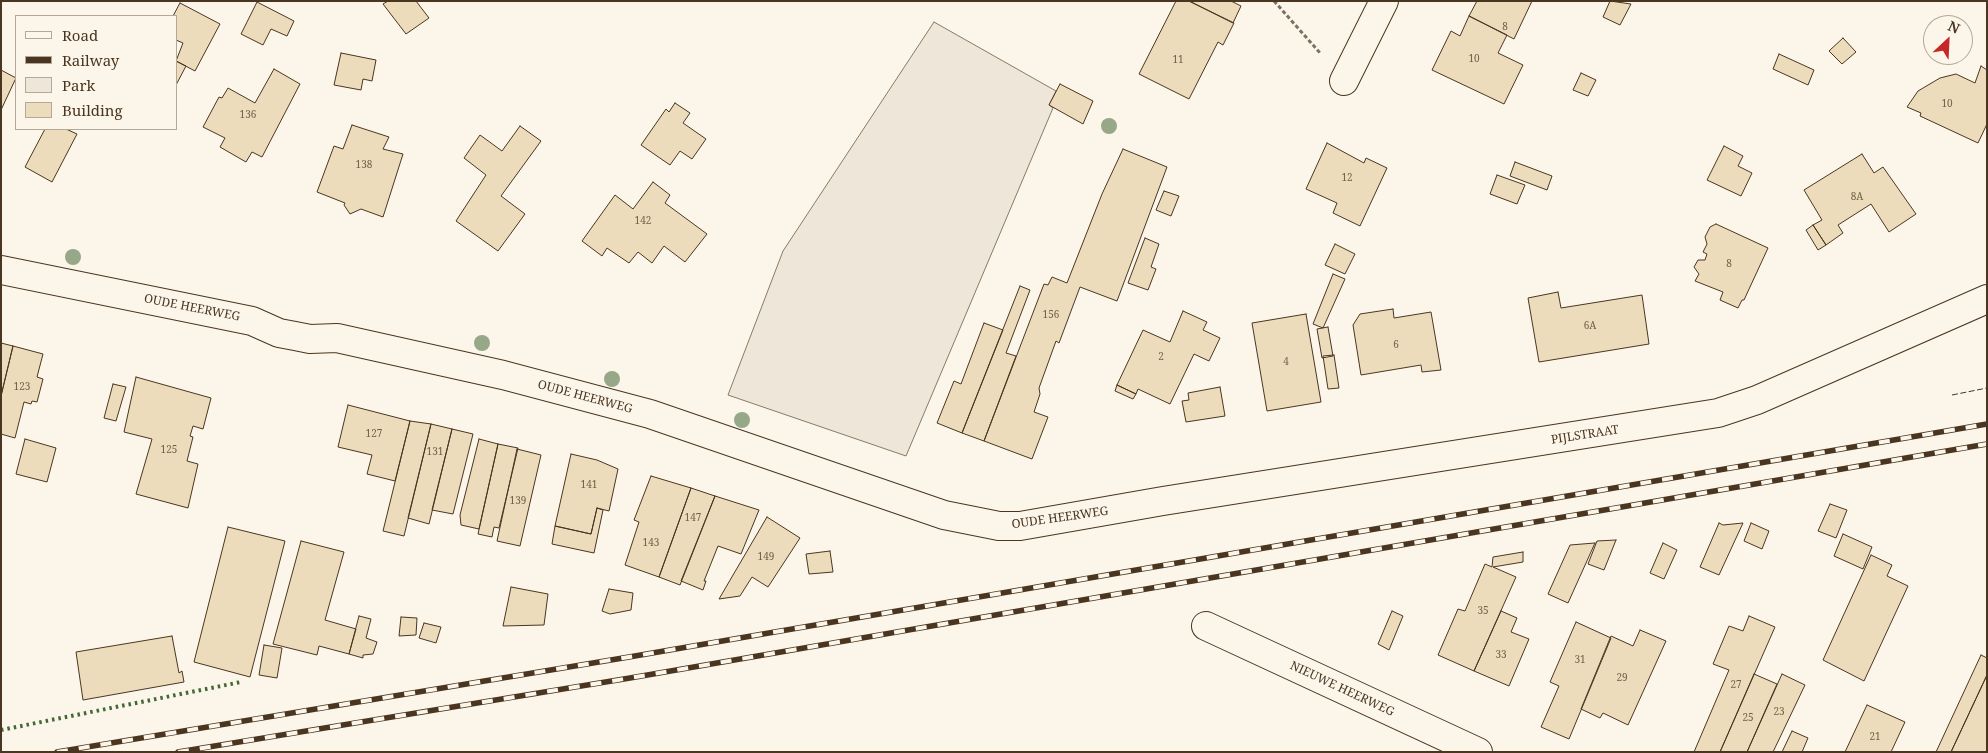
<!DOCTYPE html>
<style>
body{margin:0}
#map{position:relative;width:1988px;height:753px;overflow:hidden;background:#fbf6e9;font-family:"Noto Serif",serif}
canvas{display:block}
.frame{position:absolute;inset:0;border:2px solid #4a3520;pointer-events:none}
.legend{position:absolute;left:15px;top:15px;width:162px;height:115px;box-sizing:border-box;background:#fbf6e9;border:1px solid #b4a999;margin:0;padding:6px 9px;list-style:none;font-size:15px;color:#4a3520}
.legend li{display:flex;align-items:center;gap:10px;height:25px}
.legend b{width:25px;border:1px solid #b4a999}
.north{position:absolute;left:1923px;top:15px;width:50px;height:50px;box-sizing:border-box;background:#fbf6e9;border:1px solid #b4a999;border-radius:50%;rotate:25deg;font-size:14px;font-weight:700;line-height:20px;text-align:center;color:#4a3520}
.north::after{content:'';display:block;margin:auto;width:18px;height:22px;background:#c62828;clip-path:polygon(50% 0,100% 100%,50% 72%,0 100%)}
</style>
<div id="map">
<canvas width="1988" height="753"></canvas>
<div class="frame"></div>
<ul class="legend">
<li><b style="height:6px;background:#fbf6e9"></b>Road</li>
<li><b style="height:6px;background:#4a3520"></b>Railway</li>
<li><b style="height:14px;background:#ede6d9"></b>Park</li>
<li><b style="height:14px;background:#ecdcbc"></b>Building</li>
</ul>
<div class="north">N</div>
</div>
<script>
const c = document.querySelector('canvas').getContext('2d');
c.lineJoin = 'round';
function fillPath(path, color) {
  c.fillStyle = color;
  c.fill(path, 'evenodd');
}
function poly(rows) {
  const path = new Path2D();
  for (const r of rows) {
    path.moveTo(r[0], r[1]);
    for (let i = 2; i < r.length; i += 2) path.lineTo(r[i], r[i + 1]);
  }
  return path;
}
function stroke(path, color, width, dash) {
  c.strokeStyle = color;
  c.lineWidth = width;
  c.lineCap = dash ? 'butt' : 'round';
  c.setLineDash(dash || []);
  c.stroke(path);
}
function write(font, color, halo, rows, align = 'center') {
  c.font = font + ' "Noto Serif",serif';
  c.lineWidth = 4;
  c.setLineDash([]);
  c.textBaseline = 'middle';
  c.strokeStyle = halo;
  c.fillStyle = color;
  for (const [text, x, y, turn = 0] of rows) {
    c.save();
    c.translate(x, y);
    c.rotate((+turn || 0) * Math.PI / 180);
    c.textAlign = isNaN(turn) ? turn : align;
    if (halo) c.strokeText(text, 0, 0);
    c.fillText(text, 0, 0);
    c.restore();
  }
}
const green = poly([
 [934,22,1056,91,1049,105,1053,108,906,456,728,395,783,251,934,22]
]);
const building = poly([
 [388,1,416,1,429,18,406,34,383,4,388,1],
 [1176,1,1189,1,1234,23,1223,45,1218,42,1189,99,1139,74,1176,1],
 [1189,1,1231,1,1241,6,1233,23,1189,1],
 [1477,1,1532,1,1514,39,1469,16,1477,1],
 [1610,1,1631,4,1620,25,1603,17,1610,1],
 [257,2,294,21,287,36,271,29,263,45,241,34,257,2],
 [180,3,220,24,195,71,176,61,183,43,176,40,176,16,173,16,180,3],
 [1469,16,1507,35,1498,53,1523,65,1504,104,1432,70,1451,31,1460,36,1469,16],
 [1843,38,1856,52,1842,64,1829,51,1843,38],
 [341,53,376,60,372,81,363,79,361,90,334,85,341,53],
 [1779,54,1814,70,1808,85,1773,69,1779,54],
 [176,61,186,66,176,85,176,61],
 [1981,66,1987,70,1987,124,1978,143,1920,116,1921,113,1907,107,1918,91,1940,78,1956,74,1975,83,1981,66],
 [274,69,300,84,262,157,252,152,246,162,220,147,225,138,203,127,219,97,222,98,228,88,255,103,274,69],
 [1,70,16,78,1,110,1,70],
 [1581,73,1596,80,1588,96,1573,90,1581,73],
 [1060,84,1093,101,1083,124,1049,105,1060,84],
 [675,103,690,113,683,123,706,139,692,159,680,151,670,165,641,145,666,109,669,112,675,103],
 [352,125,389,137,383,149,403,154,383,217,361,209,350,214,344,205,345,203,317,192,334,146,343,149,352,125],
 [520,126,541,141,501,196,525,214,498,251,456,221,486,175,464,158,480,135,502,151,520,126],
 [45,129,66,129,77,134,52,182,25,167,45,129],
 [1327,143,1364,163,1366,158,1387,168,1360,226,1333,213,1337,203,1306,189,1327,143],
 [1724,146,1743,156,1738,166,1752,173,1741,196,1707,180,1724,146],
 [1123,149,1167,167,1117,301,1080,287,1059,343,1056,341,1039,388,1040,394,1034,412,1048,417,1032,459,984,441,1044,284,1048,285,1052,277,1067,283,1102,194,1123,149],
 [1862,154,1874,173,1883,167,1916,214,1889,232,1871,204,1838,225,1843,233,1826,245,1813,225,1822,220,1804,190,1862,154],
 [1515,162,1552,176,1547,190,1510,176,1515,162],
 [1497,175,1525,185,1517,204,1490,194,1497,175],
 [653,182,670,195,665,203,707,234,685,262,664,246,652,263,638,252,629,263,607,248,602,256,582,241,615,195,633,209,653,182],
 [1164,191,1179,196,1171,216,1156,210,1164,191],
 [1716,224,1768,248,1744,300,1742,300,1738,308,1720,300,1723,292,1695,281,1699,274,1694,267,1698,260,1705,260,1707,254,1703,252,1707,244,1705,237,1710,227,1716,224],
 [1813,225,1826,245,1818,250,1806,230,1813,225],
 [1145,238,1159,244,1151,267,1156,269,1148,290,1128,283,1145,238],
 [1335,244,1355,254,1345,274,1325,265,1335,244],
 [1333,274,1345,279,1323,328,1313,324,1333,274],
 [1020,286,1030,290,1006,353,1016,356,984,441,962,433,1020,286],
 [1558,292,1561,308,1642,295,1649,344,1539,362,1528,298,1558,292],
 [1393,309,1394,318,1431,312,1441,370,1422,372,1421,365,1361,375,1353,325,1360,314,1393,309],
 [1183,311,1207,322,1203,330,1220,338,1209,361,1194,354,1170,404,1138,389,1136,394,1117,385,1143,330,1170,342,1183,311],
 [1306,314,1321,402,1267,411,1252,323,1306,314],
 [984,323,1003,330,962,433,937,423,954,381,961,384,984,323],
 [1328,327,1333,356,1322,358,1317,329,1328,327],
 [1,343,13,346,1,396,1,343],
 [13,346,43,354,37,377,43,379,37,402,32,401,31,404,24,402,15,438,1,434,1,396,13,346],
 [1334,355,1339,388,1328,389,1323,356,1334,355],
 [136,377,211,398,203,429,193,426,190,436,193,437,187,461,198,464,188,508,136,494,152,439,124,432,136,377],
 [113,384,126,387,116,421,104,418,113,384],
 [1117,385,1136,394,1133,399,1115,391,1117,385],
 [1220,387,1225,416,1186,422,1182,401,1189,400,1188,393,1220,387],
 [348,405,410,421,395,481,367,474,372,455,338,447,348,405],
 [410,421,431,424,404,536,383,531,410,421],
 [431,424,452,429,429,524,408,518,431,424],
 [452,429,473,434,453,514,432,510,452,429],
 [25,439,56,448,47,482,16,474,25,439],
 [479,439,498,444,479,529,461,525,460,515,479,439],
 [498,444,518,448,499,528,494,527,492,537,478,534,498,444],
 [517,449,541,455,520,546,497,541,517,449],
 [571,454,597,460,618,469,609,511,597,508,591,534,555,526,571,454],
 [651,476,691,488,659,577,625,565,639,522,634,520,651,476],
 [691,488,715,496,680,585,659,577,691,488],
 [715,496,759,510,741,554,718,546,704,581,706,581,703,590,681,581,715,496],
 [1830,504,1847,510,1836,538,1818,531,1830,504],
 [597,508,603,510,594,553,552,544,555,526,591,534,597,508],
 [767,517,800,538,768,587,752,577,740,596,719,599,767,517],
 [1719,523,1723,525,1743,523,1719,575,1700,567,1719,523],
 [1751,523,1769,531,1762,549,1744,541,1751,523],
 [228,527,285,541,250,677,194,662,228,527],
 [1843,534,1872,547,1863,569,1834,556,1843,534],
 [1616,540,1604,570,1588,564,1597,541,1616,540],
 [301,541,344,552,325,620,356,629,349,654,319,646,317,655,273,644,301,541],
 [1595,543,1568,603,1548,594,1570,545,1595,543],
 [1663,543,1677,550,1664,579,1650,573,1663,543],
 [830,551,833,572,809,574,806,554,830,551],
 [1523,552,1523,562,1493,567,1516,577,1474,671,1438,655,1458,609,1465,611,1485,564,1492,567,1493,557,1523,552],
 [1871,555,1892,565,1887,576,1908,586,1864,681,1823,660,1871,555],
 [511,587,548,594,544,625,503,626,511,587],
 [609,589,633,593,631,610,610,614,602,611,609,589],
 [1392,611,1403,616,1389,650,1378,644,1392,611],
 [1501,611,1517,618,1511,632,1529,639,1509,686,1474,671,1501,611],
 [359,616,371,619,366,638,377,642,373,654,363,655,363,658,349,654,359,616],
 [1749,616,1775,627,1720,752,1694,752,1729,670,1713,664,1729,626,1743,631,1749,616],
 [401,617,417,618,416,635,399,636,401,617],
 [1576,622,1611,638,1569,739,1541,727,1559,686,1550,682,1576,622],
 [424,623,441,627,436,643,419,638,424,623],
 [1640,630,1666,641,1628,725,1603,713,1600,718,1581,709,1611,636,1633,646,1640,630],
 [172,636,179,673,182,671,184,682,83,700,76,652,172,636],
 [264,645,282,648,277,678,259,675,264,645],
 [1981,655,1987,658,1987,675,1951,752,1936,752,1981,655],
 [1754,674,1777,684,1747,752,1720,752,1754,674],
 [1782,674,1805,685,1773,752,1747,752,1782,674],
 [1987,675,1987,752,1951,752,1987,675],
 [1867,705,1905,722,1891,752,1845,752,1867,705],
 [1792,731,1808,738,1802,752,1782,752,1792,731]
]);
const path = poly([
 [1274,1,1321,54]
]);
const minor = poly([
 [1344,81,1384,1],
 [1,270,252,321,279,333,295,336,310,339,337,338,503,375,650,414,944,515,999,526,1020,526,1163,501,1718,413,1757,400,1987,299],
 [1206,626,1478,752]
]);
const rail = poly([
 [57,752,629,657,1987,424],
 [178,752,630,678,1987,444]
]);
const hedge = poly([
 [1,730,241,682]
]);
const fence = poly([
 [1952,395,1987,388]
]);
const trees = [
 [1109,126],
 [73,257],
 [482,343],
 [612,379],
 [742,420]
];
const numberNames = [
 ["8",1505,27],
 ["10",1474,59],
 ["11",1178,60],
 ["10",1947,104],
 ["136",248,115],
 ["138",364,165],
 ["12",1347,178],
 ["8A",1857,197],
 ["142",643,221],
 ["8",1729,264],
 ["156",1051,315],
 ["6A",1590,326],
 ["6",1396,345],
 ["2",1161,357],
 ["4",1286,362],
 ["123",22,387],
 ["127",374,434],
 ["125",169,450],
 ["131",435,452],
 ["141",589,485],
 ["139",518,501],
 ["147",693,518],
 ["143",651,543],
 ["149",766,557],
 ["35",1483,611],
 ["33",1501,655],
 ["31",1580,660],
 ["29",1622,678],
 ["27",1736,685],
 ["23",1779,712],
 ["25",1748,718],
 ["21",1875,737]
];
const streetNames = [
 ["OUDE HEERWEG",192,308,11],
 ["OUDE HEERWEG",585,397,15],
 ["PIJLSTRAAT",1585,435,-9],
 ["OUDE HEERWEG",1060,518,-8],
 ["NIEUWE HEERWEG",1342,689,25]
];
fillPath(green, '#ede6d9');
stroke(green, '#887966', 1);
fillPath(building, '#ecdcbc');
stroke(building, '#4a3520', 1);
stroke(minor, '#4a3520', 30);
stroke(path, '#7f6f5c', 3, [4, 2.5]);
stroke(minor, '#fbf6e9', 28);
stroke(rail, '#4a3520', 5.5);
stroke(rail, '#fbf6e9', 4, [11]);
stroke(hedge, '#436837', 4, [2.5, 4]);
stroke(fence, '#4a3520', 1, [6, 2.5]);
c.fillStyle = '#96a887';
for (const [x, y] of trees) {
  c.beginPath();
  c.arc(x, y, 8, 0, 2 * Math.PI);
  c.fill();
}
write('10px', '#725f47', null, numberNames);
write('12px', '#4a3520', '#fbf6e9', streetNames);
</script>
